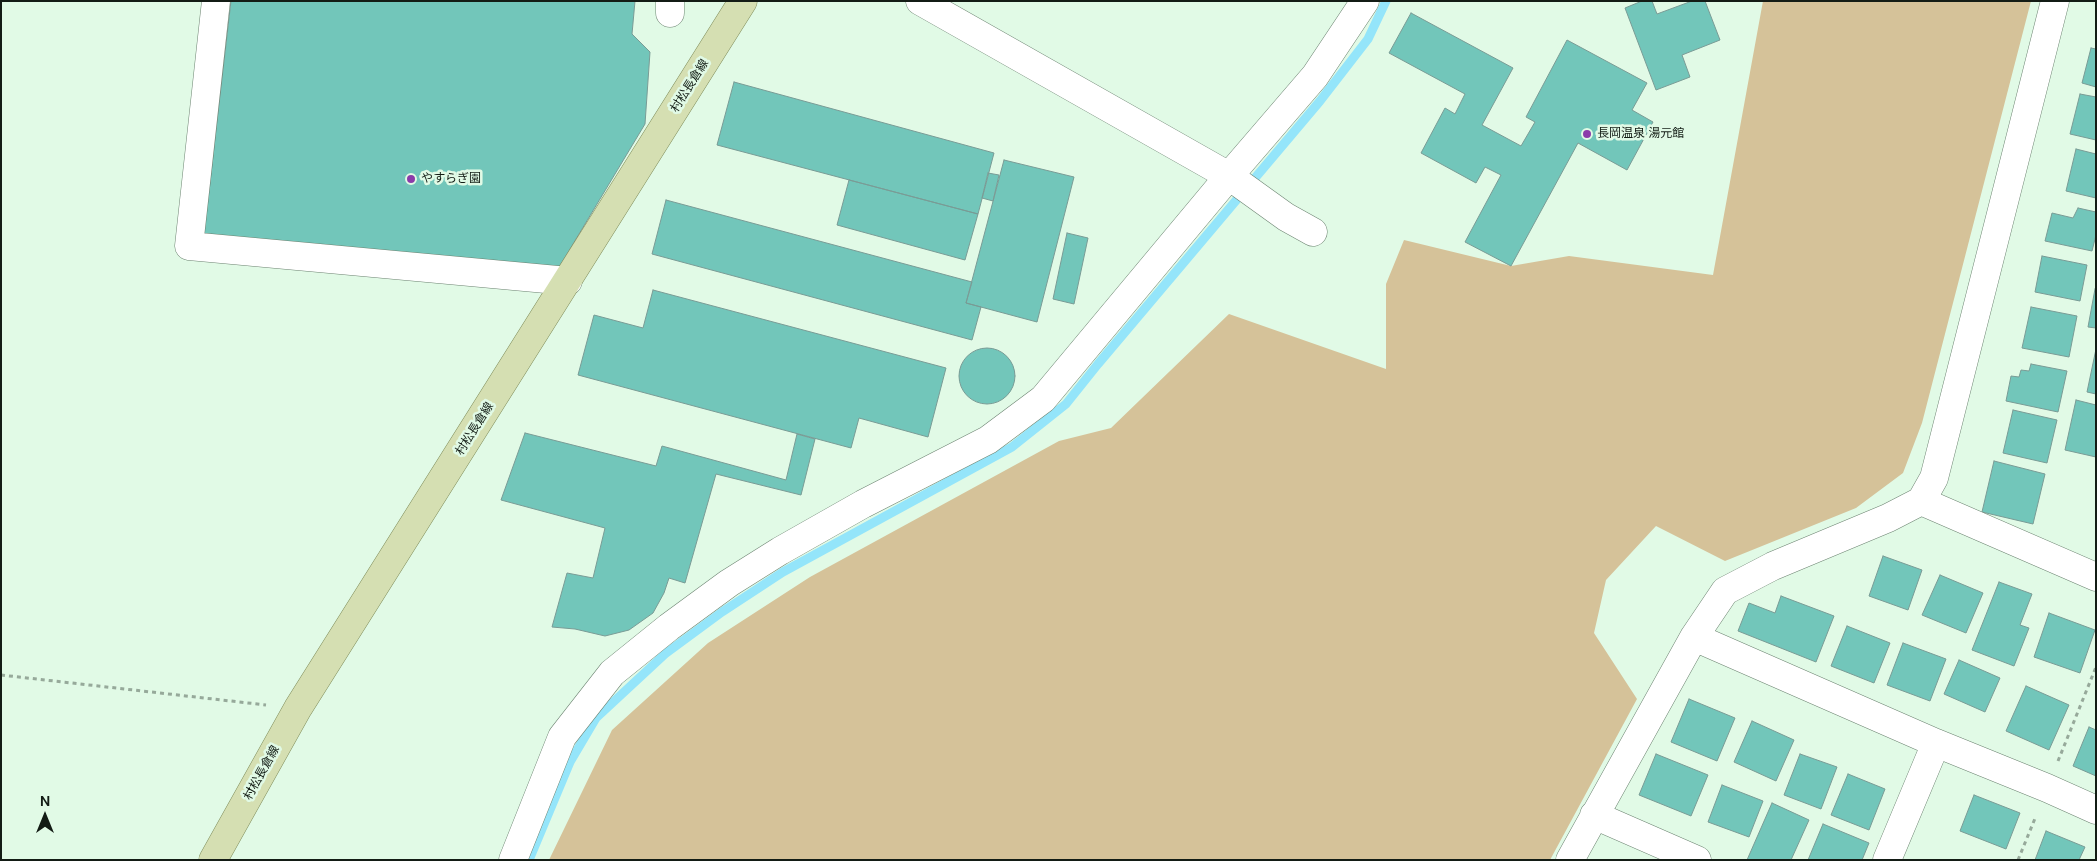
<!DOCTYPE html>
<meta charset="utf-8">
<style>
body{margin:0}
#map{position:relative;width:2097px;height:861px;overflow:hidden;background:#e1fae6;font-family:"DM Sans",sans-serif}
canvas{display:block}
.frame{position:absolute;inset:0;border:2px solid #131c15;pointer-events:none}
.north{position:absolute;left:20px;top:791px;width:50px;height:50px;-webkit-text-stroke:4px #e1fae6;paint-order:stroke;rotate:0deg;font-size:14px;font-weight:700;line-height:20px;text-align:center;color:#131c15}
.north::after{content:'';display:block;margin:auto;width:18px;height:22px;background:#131c15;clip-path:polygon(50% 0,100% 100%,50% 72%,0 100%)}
</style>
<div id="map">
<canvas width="2097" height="861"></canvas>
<div class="frame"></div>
<div class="north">N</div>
</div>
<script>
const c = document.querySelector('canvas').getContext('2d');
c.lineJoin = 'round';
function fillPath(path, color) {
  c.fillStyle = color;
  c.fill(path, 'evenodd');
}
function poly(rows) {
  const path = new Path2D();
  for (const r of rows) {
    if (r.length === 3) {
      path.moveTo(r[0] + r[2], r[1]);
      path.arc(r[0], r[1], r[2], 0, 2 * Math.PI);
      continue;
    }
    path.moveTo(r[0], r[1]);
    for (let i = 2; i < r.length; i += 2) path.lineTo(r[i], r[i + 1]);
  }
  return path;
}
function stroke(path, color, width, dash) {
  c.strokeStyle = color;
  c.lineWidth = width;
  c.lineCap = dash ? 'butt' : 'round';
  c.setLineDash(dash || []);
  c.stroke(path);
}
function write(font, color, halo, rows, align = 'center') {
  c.font = font + ' "DM Sans","Noto Sans JP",sans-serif';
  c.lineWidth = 5;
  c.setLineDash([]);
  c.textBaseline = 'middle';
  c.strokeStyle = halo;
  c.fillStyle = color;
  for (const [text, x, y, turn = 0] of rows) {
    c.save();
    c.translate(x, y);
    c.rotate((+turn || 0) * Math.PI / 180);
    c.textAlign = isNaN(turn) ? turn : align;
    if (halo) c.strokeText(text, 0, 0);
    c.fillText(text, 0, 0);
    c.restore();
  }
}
const green = poly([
 [1763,1,2031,1,1922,423,1903,473,1856,508,1725,561,1656,526,1606,580,1594,633,1637,699,1550,860,549,860,612,730,708,643,810,577,1059,441,1111,428,1229,314,1386,369,1386,284,1404,240,1511,266,1569,256,1713,275]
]);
const stream = poly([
 [529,860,570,762,596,718,665,654,722,612,783,572,1012,447,1066,404,1098,364,1320,101,1368,39,1386,1]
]);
const building = poly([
 [231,1,635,1,632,34,650,52,645,124,558,269,204,234,231,1],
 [1642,1,1652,1,1657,14,1692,1,1705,1,1720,40,1682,55,1690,77,1656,90,1625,8,1642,1],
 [1411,13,1513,68,1482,125,1521,146,1535,122,1526,117,1567,40,1647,83,1632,110,1653,122,1627,170,1578,143,1511,266,1465,242,1501,175,1485,167,1476,183,1421,153,1445,108,1455,114,1465,94,1389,53,1411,13],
 [2091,48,2096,49,2096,87,2082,83,2091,48],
 [734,82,994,153,978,214,717,145,734,82],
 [2080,94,2096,97,2096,140,2070,134,2080,94],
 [2076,149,2096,154,2096,198,2066,191,2076,149],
 [1004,160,1074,177,1037,322,966,303,1004,160],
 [988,173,999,175,993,201,982,198,988,173],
 [849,180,978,214,965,260,837,225,849,180],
 [666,200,972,282,966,303,981,307,972,340,652,254,666,200],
 [2078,208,2096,212,2096,235,2092,251,2045,241,2052,213,2073,218,2078,208],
 [1067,233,1088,238,1074,304,1053,299,1067,233],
 [2042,256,2087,265,2080,301,2035,292,2042,256],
 [2095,289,2096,290,2096,328,2088,327,2095,289],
 [653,290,946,368,928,437,859,418,851,448,578,375,594,315,643,328,653,290],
 [2031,307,2077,316,2069,357,2022,348,2031,307],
 [987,376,28],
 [2096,349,2096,394,2087,392,2096,349],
 [2031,364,2067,371,2058,412,2006,401,2011,376,2019,377,2021,370,2029,371,2031,364],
 [2076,400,2096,405,2096,457,2065,450,2076,400],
 [2013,410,2057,420,2047,463,2003,453,2013,410],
 [525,433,656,466,662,446,786,480,797,434,815,439,801,495,716,474,685,583,669,578,664,593,653,613,629,630,605,636,575,629,552,627,567,573,593,578,605,528,501,500,525,433],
 [1994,461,2045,474,2033,524,1982,512,1994,461],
 [1883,556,1922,570,1908,610,1869,596,1883,556],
 [1940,575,1983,593,1966,633,1922,615,1940,575],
 [1999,582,2032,594,2020,625,2029,628,2014,666,1972,650,1999,582],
 [1781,596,1834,616,1816,662,1738,631,1749,603,1775,613,1781,596],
 [2049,613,2095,630,2080,673,2034,657,2049,613],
 [1847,626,1890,643,1874,683,1831,666,1847,626],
 [1903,643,1946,659,1930,701,1887,685,1903,643],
 [1959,660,2000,678,1985,712,1944,694,1959,660],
 [2026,686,2069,705,2049,750,2006,731,2026,686],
 [1689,699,1735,718,1717,761,1671,742,1689,699],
 [1752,721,1794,740,1776,781,1734,762,1752,721],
 [2089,727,2096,730,2096,776,2073,766,2089,727],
 [1656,754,1708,775,1691,816,1639,795,1656,754],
 [1800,754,1837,767,1821,809,1784,795,1800,754],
 [1848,774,1885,789,1869,830,1831,815,1848,774],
 [1722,785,1763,801,1749,837,1708,822,1722,785],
 [1974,795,2020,813,2006,849,1960,831,1974,795],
 [1772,803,1809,820,1791,860,1747,860,1772,803],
 [1823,824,1869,843,1862,860,1808,860,1823,824],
 [2046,831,2085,847,2079,860,2035,860,2046,831]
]);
const path = poly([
 [1,675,266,705],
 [2058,761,2096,667],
 [2018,860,2036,816]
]);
const minor = poly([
 [216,1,189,246,568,281],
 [670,1,670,13],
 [920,1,1229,176,1286,217,1313,232],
 [1921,501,2096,577],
 [1694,637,1936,743,2047,788,2096,810],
 [1594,815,1697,860],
 [513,860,562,737,612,673,669,627,729,583,780,551,863,504,988,440,1043,399,1229,176,1315,76,1365,1],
 [1570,860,1694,637,1725,591,1773,566,1888,518,1921,501,1934,478,2055,1],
 [1887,860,1936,743]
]);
const major = poly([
 [213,860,298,708,743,1]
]);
const markers = [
 [1587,134,5,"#8b3baa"],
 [411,179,5,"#8b3baa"]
];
const streetNames = [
 ["村松長倉線",690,86,-58],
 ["村松長倉線",475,429,-58],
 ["村松長倉線",262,773,-61]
];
const poiNames = [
 ["長岡温泉 湯元館",1597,134],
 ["やすらぎ園",421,179]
];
fillPath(green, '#d5c299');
stroke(stream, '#94e5fa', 9);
fillPath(building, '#72c6ba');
stroke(building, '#799b95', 1);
stroke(minor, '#6c8371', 29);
stroke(major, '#7f8c5a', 29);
stroke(path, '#96a99a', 3, [4, 4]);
stroke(minor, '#fff', 28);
stroke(major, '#d5dfb2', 28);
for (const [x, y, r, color] of markers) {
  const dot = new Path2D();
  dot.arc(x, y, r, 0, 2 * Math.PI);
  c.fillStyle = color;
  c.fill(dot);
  stroke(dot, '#e1fae6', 2);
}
write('12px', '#131c15', '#e1fae6', streetNames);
write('12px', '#131c15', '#e1fae6', poiNames, 'left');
</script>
